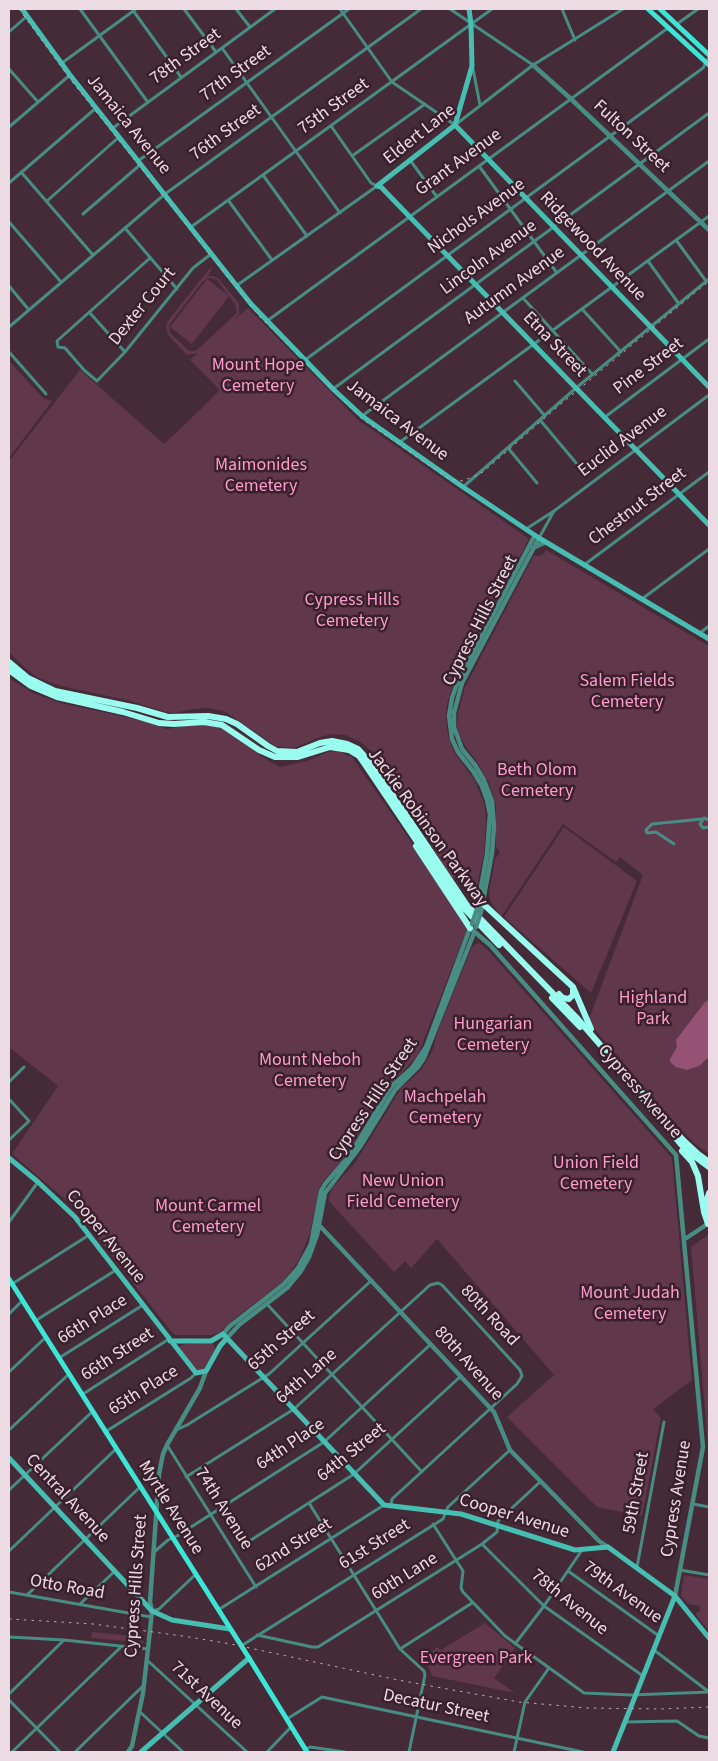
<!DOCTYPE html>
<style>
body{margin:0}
#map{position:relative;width:718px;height:1761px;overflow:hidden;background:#452a37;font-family:"Source Sans 3",sans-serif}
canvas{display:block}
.frame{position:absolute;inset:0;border:10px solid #eddbe3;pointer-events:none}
</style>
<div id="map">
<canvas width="718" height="1761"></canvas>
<div class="frame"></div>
</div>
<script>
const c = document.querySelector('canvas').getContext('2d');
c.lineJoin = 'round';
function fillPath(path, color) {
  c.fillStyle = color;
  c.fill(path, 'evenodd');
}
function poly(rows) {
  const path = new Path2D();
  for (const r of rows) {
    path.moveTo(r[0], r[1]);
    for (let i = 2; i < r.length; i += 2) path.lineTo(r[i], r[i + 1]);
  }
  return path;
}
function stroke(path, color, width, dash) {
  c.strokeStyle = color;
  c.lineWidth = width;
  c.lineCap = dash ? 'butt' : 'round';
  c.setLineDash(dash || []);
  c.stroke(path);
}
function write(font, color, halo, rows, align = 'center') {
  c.font = font + ' "Source Sans 3",sans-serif';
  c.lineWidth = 5;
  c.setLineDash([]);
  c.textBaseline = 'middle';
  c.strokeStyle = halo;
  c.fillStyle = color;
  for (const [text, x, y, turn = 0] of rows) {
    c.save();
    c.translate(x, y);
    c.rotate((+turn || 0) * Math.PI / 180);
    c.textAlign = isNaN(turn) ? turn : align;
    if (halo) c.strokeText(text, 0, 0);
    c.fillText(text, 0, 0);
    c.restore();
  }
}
const green = poly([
 [210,268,212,269,208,276,213,276,219,279,239,304,239,314,234,320,248,308,358,420,529,539,467,656,451,690,447,704,446,720,448,736,454,752,475,781,485,806,486,824,484,854,475,895,458,877,453,879,374,756,368,748,359,741,345,735,332,734,320,737,294,748,275,746,226,712,208,708,193,709,175,713,166,712,127,700,70,688,51,683,37,677,25,668,9,652,9,461,80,370,164,444,202,408,220,390,190,360,198,353,187,355,168,335,166,327,167,322],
 [208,278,212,278,217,280,229,296,207,279,170,327,192,344,229,296,235,304,237,311,236,314,198,349,195,351,189,351,170,333,169,325,203,281],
 [9,361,43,398,52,401,9,458],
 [546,550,709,646,709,1154,694,1143,676,1124,597,1032,589,1019,643,875,620,857,616,862,563,824,501,917,490,900,489,892,495,859,500,853,496,846,496,805,489,783,477,762,467,749,459,734,457,724,458,713,465,687,534,555,537,556,542,555],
 [9,678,33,693,61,703,144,721,167,729,195,724,210,725,224,729,264,758,280,767,307,761,328,752,337,751,352,757,408,837,467,929,418,1055,383,1093,350,1150,336,1168,323,1181,319,1189,310,1233,299,1260,281,1284,235,1318,220,1332,212,1335,175,1335,169,1329,74,1207,12,1154,58,1086,9,1047],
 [564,827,637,881,591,993,504,917],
 [479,943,487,949,672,1158,692,1380,653,1409,661,1418,642,1516,597,1507,507,1417,554,1375,437,1239,411,1268,405,1261,394,1272,328,1200,332,1188,355,1163,401,1088,421,1070,433,1050,436,1036,471,949,475,944],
 [709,1234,709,1447,708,1446,691,1247],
 [210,1343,214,1345,215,1350,203,1370,201,1372,195,1370,180,1352,180,1346,185,1344],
 [684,1575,709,1579,709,1631,696,1615,696,1613,700,1611,700,1606,688,1604,681,1596],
 [485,1623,515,1648,494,1678,515,1693,432,1676,429,1668,422,1661,437,1647,441,1650],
 [92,1632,143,1637,143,1645,139,1645,139,1642,91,1638]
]);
const water = poly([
 [709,1000,709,1057,699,1066,687,1070,676,1067,670,1062,670,1059,677,1047,676,1040,705,1002]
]);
const minor = poly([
 [80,9,147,101],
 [132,9,181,77],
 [184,9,216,52],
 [236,9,250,27],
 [340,9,392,82,455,125,533,65,623,9],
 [450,9,533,65],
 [562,9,575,40],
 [677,24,698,9],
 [9,32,27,16],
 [222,48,340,213],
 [62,63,136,9],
 [9,69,38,102],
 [473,69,480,105],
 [9,127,70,75],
 [113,128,275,9],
 [352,156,425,104],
 [410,160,437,197],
 [138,161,349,9],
 [479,166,557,273],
 [21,172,93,255],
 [263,175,307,236],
 [9,183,96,108],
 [228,200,272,260],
 [47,201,119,137],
 [83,214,141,164],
 [9,222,61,282],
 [191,227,492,9],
 [125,228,177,289],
 [676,240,706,281],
 [150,258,57,341,58,347,65,348,84,370,97,381,125,352,193,268,211,254],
 [648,261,679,304],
 [9,286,29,310],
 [236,286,377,186,371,183,331,126],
 [523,298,593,375],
 [582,309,621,352],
 [89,312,125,352],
 [267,321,668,28],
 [9,327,165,194,421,9],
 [9,352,46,394],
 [305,360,703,68,709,57],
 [515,381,545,416],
 [333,389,709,113],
 [362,416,709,161],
 [605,417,709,339],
 [540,420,577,464],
 [400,442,709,216],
 [508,448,537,483],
 [463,487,576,388,709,279],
 [526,529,554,511,709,395],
 [539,538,554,511],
 [584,565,709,472],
 [642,599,709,549],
 [700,633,709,626],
 [709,820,704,818,700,824,703,828,709,827],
 [674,844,656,832,647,833,646,830,652,824,702,819],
 [9,1082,24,1067],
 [9,1099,29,1121,9,1140],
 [9,1222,38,1182],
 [12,1284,89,1235],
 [266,1303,422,1472],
 [9,1314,22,1301],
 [35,1321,116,1270],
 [59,1358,143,1305],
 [9,1372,46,1337],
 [83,1394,169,1339],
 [9,1430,69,1374],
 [176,1430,187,1425,269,1374,372,1280],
 [105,1432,191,1378,196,1373],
 [167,1445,256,1587],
 [186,1477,294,1409,430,1285,438,1283,442,1285,520,1370,522,1376,517,1384,392,1499,391,1505],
 [9,1490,93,1411],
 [309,1503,400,1649,424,1671,425,1675,409,1752],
 [693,1504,709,1507],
 [433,1524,463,1571,461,1588,463,1592,505,1636,584,1693,631,1695,709,1692],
 [251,1540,354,1474,461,1376],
 [482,1544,544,1606,643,1676],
 [9,1551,116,1449],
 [153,1553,168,1540,177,1536,324,1442,431,1344],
 [637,1567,664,1422],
 [680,1570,709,1575],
 [568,1571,659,1636],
 [9,1592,151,1617],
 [27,1595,140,1487],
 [80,1604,115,1571],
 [218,1610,384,1505],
 [153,1611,159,1609,195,1575],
 [257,1635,312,1647,318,1647,482,1544,497,1532,498,1521,541,1481],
 [9,1637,64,1640,148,1649],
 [515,1644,544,1606,582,1550],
 [241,1646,443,1519,448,1507,510,1450],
 [400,1649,472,1603],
 [654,1650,709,1692],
 [147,1660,247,1752],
 [9,1694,64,1640],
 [9,1700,60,1752],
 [140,1712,183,1752],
 [287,1719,322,1697,583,1752],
 [625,1722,677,1721,699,1736,709,1738],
 [306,1749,310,1747,345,1752],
 [12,1752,122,1646],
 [75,1752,143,1686],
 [267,1752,291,1727],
 [514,1752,525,1702,549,1668]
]);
const tertiary = poly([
 [533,65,571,99,709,230],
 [533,548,546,542],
 [477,909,487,854,490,814,487,800,482,786,473,771,458,752,452,739,449,716,452,698,458,681,535,535],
 [481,912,492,853,494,826,492,801,484,780,475,765,462,749,454,727,454,713,462,683,539,538],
 [470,928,490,945,676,1155,703,1447,675,1596],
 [319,1225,494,1412,510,1450,599,1541,608,1547],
 [685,1239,709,1223],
 [223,1334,230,1326,283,1285,298,1268,311,1244,321,1191,325,1184,350,1155,391,1087,412,1068,426,1047,470,928],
 [227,1338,239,1325,287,1288,301,1271,309,1257,317,1235,325,1193,360,1147,395,1090,418,1067,424,1058,474,933],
 [128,1752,132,1746,143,1693,148,1649,152,1611,150,1602,159,1474,163,1454,167,1445,200,1388,206,1371]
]);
const secondary = poly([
 [22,9,70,75,251,304,333,389,362,416,460,485,539,538,709,639],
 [455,125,377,186,381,187,407,214,709,525],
 [455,125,709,387],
 [455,125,472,66,471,24,469,9],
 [9,1158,38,1182,75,1217,196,1373,206,1371,220,1346,227,1338],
 [170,1341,211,1341,223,1334,384,1505,461,1514,575,1550,608,1547,675,1596,709,1638],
 [9,1458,152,1611,172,1620,230,1629],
 [141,1752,249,1658],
 [613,1752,675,1596]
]);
const primary = poly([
 [648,9,709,65],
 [660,9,709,55],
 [9,1279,249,1658,307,1752]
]);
const motorway = poly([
 [9,662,28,678,55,691,137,708,168,717,208,716,226,719,237,724,268,746,277,751,297,752,320,743,332,741,347,744,358,749,371,763,466,904,576,1017,683,1140,698,1154,709,1162],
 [9,670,31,686,57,697,123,712,159,723,174,724,204,722,222,725,259,750,275,757,298,757,330,747,349,750,359,756,364,763,457,901,499,945],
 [416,846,470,928],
 [479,900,573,987,591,1029],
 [559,994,563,998,569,999,573,995,573,988],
 [552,998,580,1027],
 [617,1068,685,1149,709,1167],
 [682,1151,692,1162,698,1176,704,1212,708,1224],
 [709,1193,706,1203,709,1216]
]);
const rail = poly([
 [19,9,70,79,259,316,362,419,449,479,463,481,483,472,555,409,709,281],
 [9,1619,93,1624,183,1636,231,1644,398,1680,519,1702,587,1708,660,1709,709,1707]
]);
const tertiaryBridge = poly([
 [472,924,477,909],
 [476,927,481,912]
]);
const streetNames = [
 ["78th Street",186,57,-36],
 ["77th Street",236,74,-36],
 ["75th Street",334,107,-36],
 ["Jamaica Avenue",128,125,51],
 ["76th Street",226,133,-36],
 ["Eldert Lane",420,135,-38],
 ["Fulton Street",631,137,43],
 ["Grant Avenue",459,163,-36],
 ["Nichols Avenue",477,217,-36],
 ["Ridgewood Avenue",592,247,46],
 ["Lincoln Avenue",489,258,-36],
 ["Autumn Avenue",515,286,-36],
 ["Dexter Court",143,307,-51],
 ["Etna Street",554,345,46],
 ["Pine Street",649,367,-37],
 ["Jamaica Avenue",397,421,37],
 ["Euclid Avenue",623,442,-37],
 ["Chestnut Street",638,507,-37],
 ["Cypress Hills Street",481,621,-63],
 ["Jackie Robinson Parkway",427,828,54],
 ["Cypress Avenue",639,1092,49],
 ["Cypress Hills Street",374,1100,-56],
 ["Cooper Avenue",105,1237,51],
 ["80th Road",489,1316,47],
 ["66th Place",93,1320,-32],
 ["65th Street",282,1341,-41],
 ["66th Street",118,1355,-33],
 ["80th Avenue",468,1364,48],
 ["64th Lane",307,1377,-41],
 ["65th Place",144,1391,-32],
 ["64th Place",291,1445,-34],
 ["64th Street",352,1453,-39],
 ["59th Street",637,1493,-80],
 ["Central Avenue",67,1499,47],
 ["Cypress Avenue",677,1499,-81],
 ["Myrtle Avenue",170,1508,58],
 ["74th Avenue",223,1509,58],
 ["Cooper Avenue",514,1517,17],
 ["61st Street",375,1545,-32],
 ["62nd Street",294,1546,-32],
 ["60th Lane",405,1577,-32],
 ["Cypress Hills Street",137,1586,-86],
 ["Otto Road",67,1588,10],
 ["79th Avenue",622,1593,36],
 ["78th Avenue",569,1603,39],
 ["71st Avenue",206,1696,43],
 ["Decatur Street",436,1707,12]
];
const parkNames = [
 ["Mount Hope",258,366],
 ["Cemetery",258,387],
 ["Maimonides",261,466],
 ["Cemetery",261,487],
 ["Cypress Hills",352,601],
 ["Cemetery",352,622],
 ["Salem Fields",627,682],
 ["Cemetery",627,703],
 ["Beth Olom",537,771],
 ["Cemetery",537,792],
 ["Highland",653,999],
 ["Park",653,1020],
 ["Hungarian",493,1025],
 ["Cemetery",493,1046],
 ["Mount Neboh",310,1061],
 ["Cemetery",310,1082],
 ["Machpelah",445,1098],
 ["Cemetery",445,1119],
 ["Union Field",596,1164],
 ["Cemetery",596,1185],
 ["New Union",403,1182],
 ["Field Cemetery",403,1203],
 ["Mount Carmel",208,1207],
 ["Cemetery",208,1228],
 ["Mount Judah",630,1294],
 ["Cemetery",630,1315],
 ["Evergreen Park",476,1659]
];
fillPath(green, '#61374c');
fillPath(water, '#955274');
stroke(minor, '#478d84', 3);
stroke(tertiary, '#478d84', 4.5);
stroke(secondary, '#46bfb2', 5);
stroke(primary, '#3ce5d5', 5);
stroke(motorway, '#99fcef', 6);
stroke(rail, '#c1acb6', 1, [2.5, 5]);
stroke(tertiaryBridge, '#478d84', 4.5);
write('18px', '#eddbe3', '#3a202d', streetNames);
write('18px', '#fd9ccc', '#3a202d', parkNames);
</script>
